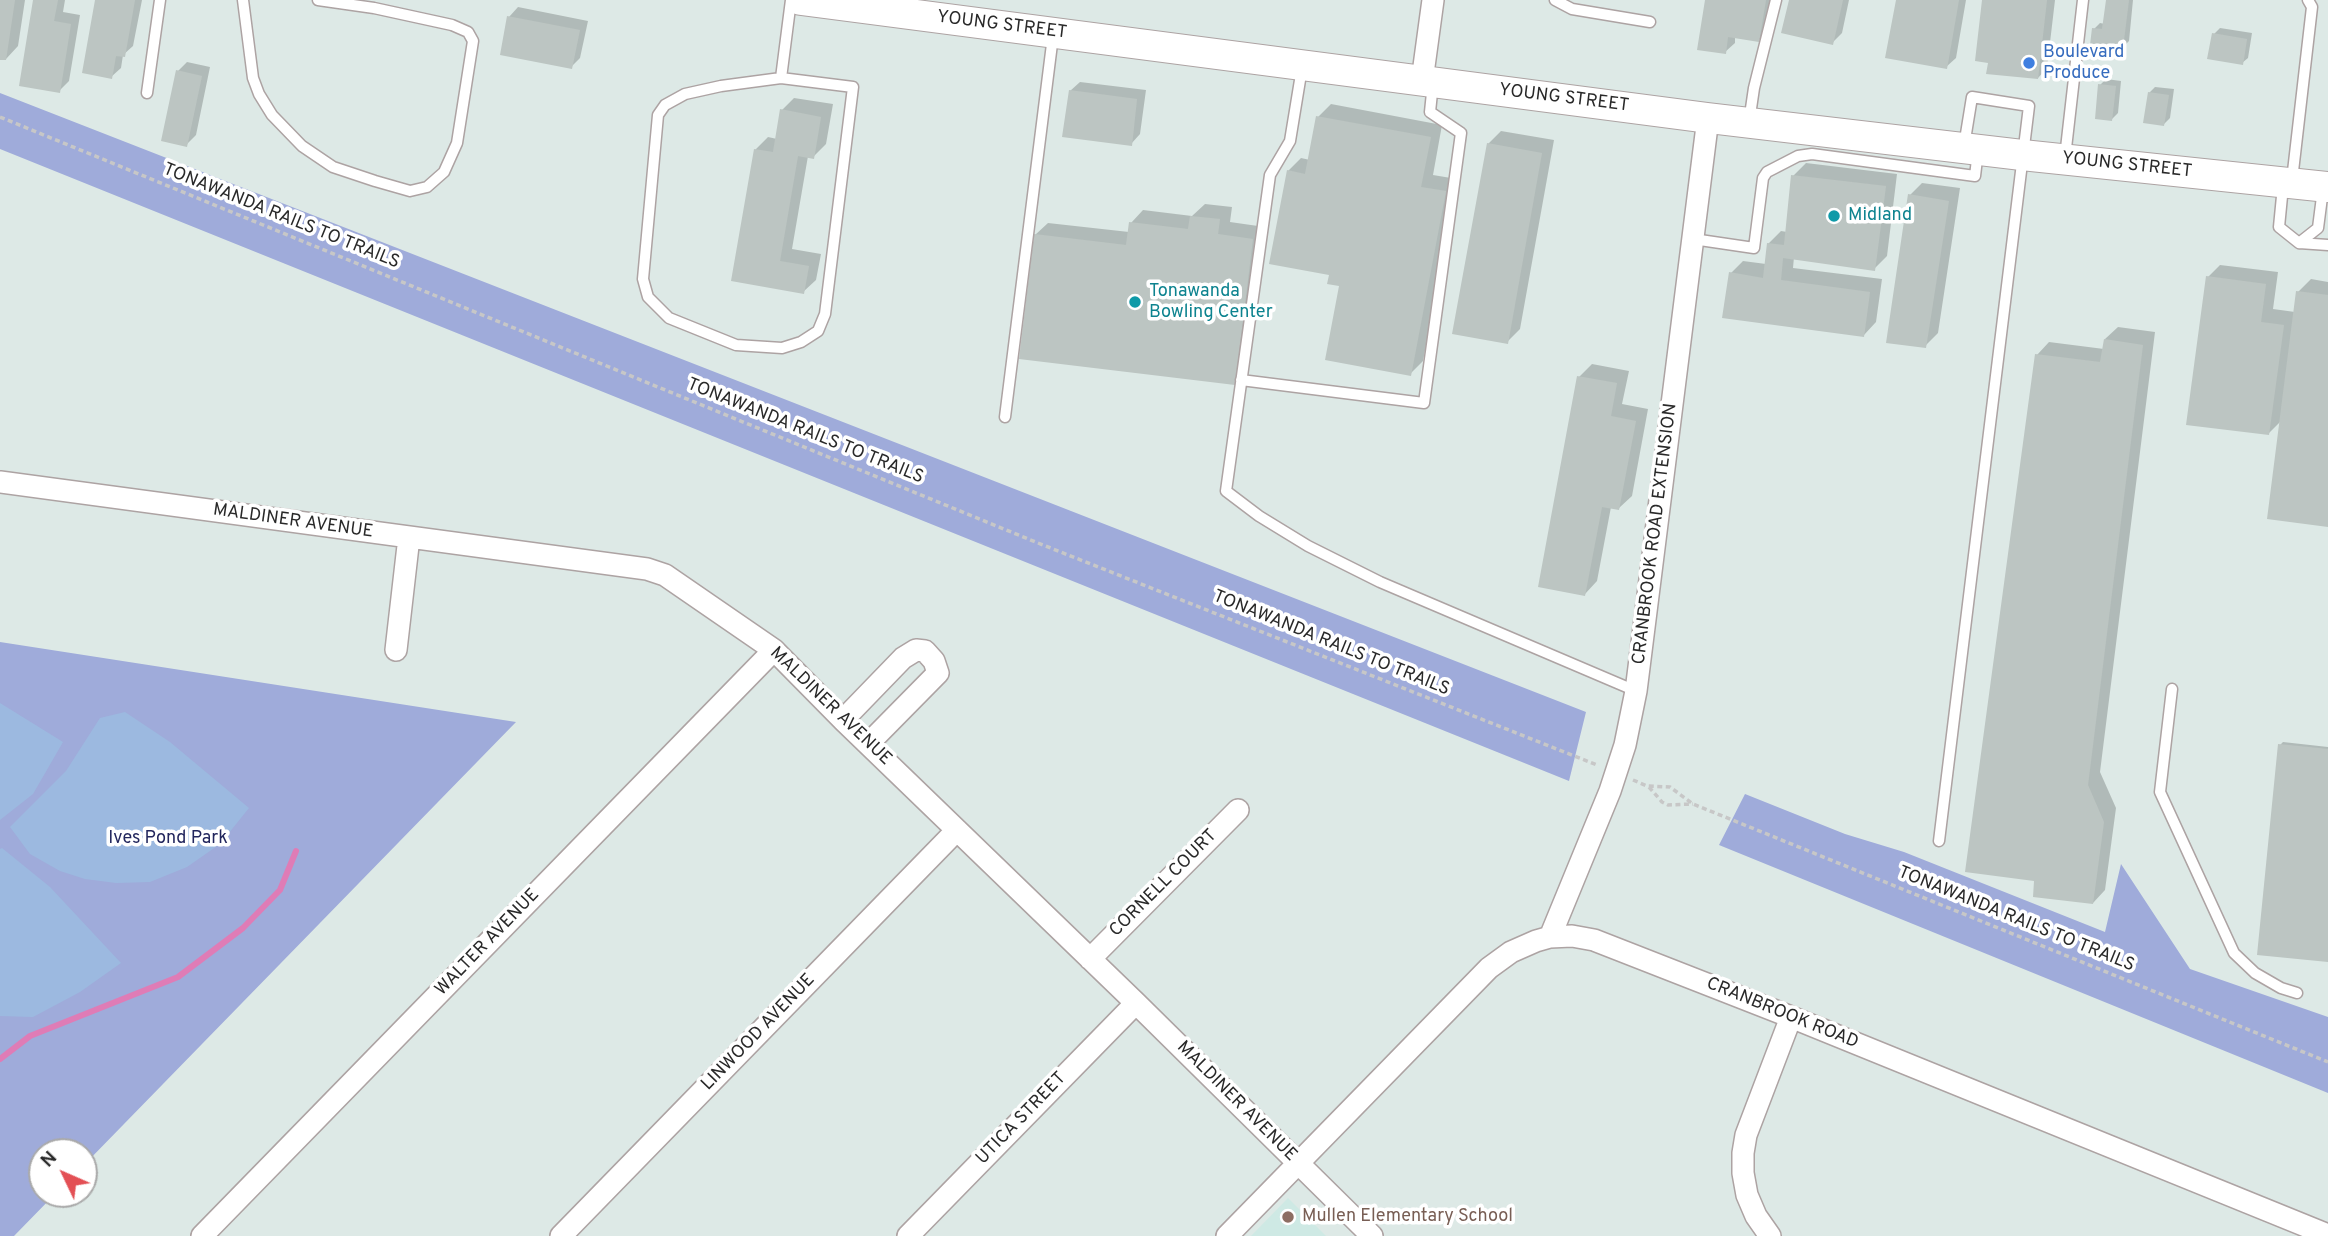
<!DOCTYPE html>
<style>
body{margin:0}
#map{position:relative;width:2328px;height:1236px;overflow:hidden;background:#dde9e6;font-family:Overpass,sans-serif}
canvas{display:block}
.north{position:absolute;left:28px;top:1138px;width:70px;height:70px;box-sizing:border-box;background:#fff;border:2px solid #a9a9a9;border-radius:50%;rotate:314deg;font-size:19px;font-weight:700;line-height:28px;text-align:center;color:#292929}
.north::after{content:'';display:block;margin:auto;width:24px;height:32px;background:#e35055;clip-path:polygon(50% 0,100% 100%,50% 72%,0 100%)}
</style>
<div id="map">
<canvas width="2328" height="1236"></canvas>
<div class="north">N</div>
</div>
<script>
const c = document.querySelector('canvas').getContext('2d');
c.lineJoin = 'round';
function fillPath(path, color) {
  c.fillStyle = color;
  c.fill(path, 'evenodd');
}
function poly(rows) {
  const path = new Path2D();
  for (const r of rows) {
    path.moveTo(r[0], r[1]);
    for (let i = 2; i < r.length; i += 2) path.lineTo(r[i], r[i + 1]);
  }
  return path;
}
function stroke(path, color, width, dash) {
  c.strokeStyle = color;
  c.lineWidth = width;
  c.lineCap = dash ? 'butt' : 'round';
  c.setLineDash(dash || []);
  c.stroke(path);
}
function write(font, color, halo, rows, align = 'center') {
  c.font = font + ' Overpass,sans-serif';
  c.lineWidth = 7;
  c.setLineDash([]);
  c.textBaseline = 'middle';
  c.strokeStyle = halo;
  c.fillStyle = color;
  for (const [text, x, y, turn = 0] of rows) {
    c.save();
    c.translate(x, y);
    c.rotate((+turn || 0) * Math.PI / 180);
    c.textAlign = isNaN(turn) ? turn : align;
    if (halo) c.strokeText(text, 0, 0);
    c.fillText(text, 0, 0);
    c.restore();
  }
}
const education = poly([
 [1288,1198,1326,1236,1251,1236]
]);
const green = poly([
 [0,93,1586,712,1569,781,0,149],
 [0,642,516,722,84,1165,84,1152,42,1152,42,1194,55,1194,14,1236,0,1236],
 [1745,794,1845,834,1904,852,2105,932,2121,864,2190,969,2328,1017,2328,1093,1719,845]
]);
const pitch = poly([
 [0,703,63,742,33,794,0,820],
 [125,712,170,742,249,808,220,844,187,867,150,882,116,883,85,879,60,871,30,854,10,827,66,771,100,718],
 [2,848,50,887,121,963,80,992,33,1017,0,1016,0,849]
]);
const shadow = poly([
 [0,0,25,0,18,46,6,59,0,58],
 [35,0,65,0,63,12,80,15,69,81,59,91],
 [97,0,142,0,133,46,123,55,121,68,111,77],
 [1707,0,1773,0,1768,31,1758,41,1735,37,1735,43,1725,52],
 [1791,0,1849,0,1842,33,1832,43],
 [1898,0,1966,0,1956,58,1946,67],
 [1983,0,2055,0,2047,68,2038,78,1990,61],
 [2107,0,2133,0,2129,41,2123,47,2094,29,2100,23,2105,24],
 [518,7,588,21,580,58,571,67,509,17],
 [2220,28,2252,33,2248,58,2242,63,2214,34],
 [187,62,210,67,196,135,186,145,178,71],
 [2106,79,2121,81,2118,113,2112,119,2100,85],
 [1080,82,1146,90,1140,134,1131,144,1070,91],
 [2155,87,2174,89,2170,118,2164,124,2149,93],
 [794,98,833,104,826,144,813,157,808,156,792,249,821,254,816,280,803,292,733,280,755,150,768,137,777,139,782,110],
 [1331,104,1442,125,1433,175,1457,179,1423,361,1410,374,1331,274,1288,171,1301,158,1310,160,1318,117],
 [1501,131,1554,140,1520,329,1507,342,1488,144],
 [1806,163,1897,174,1887,256,1874,269,1794,257,1793,268,1882,279,1876,322,1864,335,1731,273,1743,261,1766,264,1768,244,1781,231,1787,232,1793,176],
 [1922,183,1960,188,1938,333,1925,346,1910,195],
 [1205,204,1232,207,1230,222,1265,227,1247,371,1235,383,1035,235,1048,223,1129,232,1131,223,1143,210,1192,216],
 [2220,265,2278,272,2273,309,2295,312,2298,292,2311,279,2328,282,2328,525,2281,421,2269,433,2208,277],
 [2118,327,2155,332,2100,772,2116,808,2105,890,2093,903,2037,355,2049,342,2104,349,2105,339],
 [1592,364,1629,371,1622,404,1648,409,1632,496,1619,508,1611,507,1597,581,1585,594,1579,377],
 [2283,742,2328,747,2328,960,2280,745]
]);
const stream = poly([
 [0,1059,30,1036,178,977,243,928,280,890,296,851]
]);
const building = poly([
 [0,0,15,0,6,60,0,60],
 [33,0,58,0,54,21,71,24,60,93,19,86],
 [95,0,135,0,125,57,116,56,112,79,82,73],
 [1705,0,1766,0,1759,42,1728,37,1726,54,1697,50],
 [1789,0,1843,0,1833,45,1781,33],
 [1896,0,1959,0,1947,69,1885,58],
 [1982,0,2047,0,2038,79,1986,74,1988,63,1975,61],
 [2106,0,2129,0,2123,48,2090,45,2092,28,2102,29],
 [507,16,580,30,572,69,500,55],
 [2212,33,2247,39,2243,65,2207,59],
 [176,70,202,76,187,147,161,141],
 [2098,84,2116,86,2112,121,2095,119],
 [1069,90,1137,99,1132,146,1062,137],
 [2148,92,2169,95,2164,126,2143,123],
 [780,109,821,117,814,159,798,156,780,261,809,266,804,294,731,281,754,149,773,152],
 [1316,116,1431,137,1421,187,1446,191,1411,376,1325,360,1339,286,1327,284,1329,275,1269,264,1287,170,1305,174],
 [1487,143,1542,153,1508,344,1452,334],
 [1791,175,1886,186,1875,271,1783,258,1781,280,1870,292,1864,337,1722,318,1729,272,1763,278,1767,243,1784,245],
 [1908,194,1949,201,1926,348,1886,343],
 [1190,216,1220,219,1218,234,1253,239,1235,385,1019,359,1034,234,1126,245,1129,222,1188,229],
 [2206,276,2266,284,2261,322,2284,325,2269,435,2186,425],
 [2296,291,2328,295,2328,527,2267,519],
 [2104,339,2143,345,2088,785,2104,822,2093,904,2033,897,2034,881,1965,872,2035,354,2100,362],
 [1577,376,1617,383,1611,416,1636,421,1619,510,1602,507,1585,596,1538,587],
 [2278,744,2328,749,2328,962,2257,955]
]);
const path = poly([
 [0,117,1038,543,1597,765],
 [1633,780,1647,786,1670,787,1693,804,2328,1062],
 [1649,787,1662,802,1668,805,1693,804]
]);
const lane = poly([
 [243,0,253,78,259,94,272,115,302,146,333,167,375,181,410,191,427,187,444,172,457,143,473,41,468,32,452,25,374,8,318,0],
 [1555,0,1572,9,1650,22],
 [1302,68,1290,141,1270,175,1226,491,1259,516,1308,546,1380,582,1636,691],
 [781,78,853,87,825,314,818,331,801,342,782,348,736,345,669,318,648,297,643,279,658,115,665,105,685,94,721,86,781,78],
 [781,78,791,0],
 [147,93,160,0],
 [1749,122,1754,88,1776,0],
 [2065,157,2083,0],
 [2292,180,2312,7,2308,0],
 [2283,186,2279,227,2299,243,2318,228,2323,189],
 [1693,239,1754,248,1763,178,1767,172,1798,156,1812,154,1975,176,1978,151],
 [2299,243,2328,245],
 [1241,380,1424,403,1461,133,1430,112,1433,83],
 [1005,417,1053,36],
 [2172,689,2160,792,2234,953,2255,973,2281,988,2297,993],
 [1939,841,2029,106,1972,97,1964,146]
]);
const street = poly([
 [1422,81,1433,0],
 [0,482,647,569,665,575,774,650,843,720,1136,1003,1372,1236],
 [396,650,409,537],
 [843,720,903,658,916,650,925,651,934,661,938,673,868,744],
 [1550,937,1610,791,1625,745,1636,691,1708,118],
 [1090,959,1238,810],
 [202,1236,774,650],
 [561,1236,957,830],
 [908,1236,1136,1003],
 [1227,1236,1489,968,1511,952,1536,941,1550,937,1572,936,1594,940,1791,1017,2328,1235],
 [1770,1236,1756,1216,1747,1195,1743,1173,1743,1153,1746,1135,1791,1017]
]);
const secondary = poly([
 [801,0,1708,118,2022,155,2328,187]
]);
const markers = [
 [2029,63,7,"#3f7fe0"],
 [1834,216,7,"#0f9aa8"],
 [1135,302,7,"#0f9aa8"],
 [1288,1217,7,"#8d6e63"]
];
const streetNames = [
 ["YOUNG STREET",1002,26,7],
 ["YOUNG STREET",1564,99,7],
 ["YOUNG STREET",2127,166,6],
 ["TONAWANDA RAILS TO TRAILS",281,217,22],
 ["TONAWANDA RAILS TO TRAILS",805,432,22],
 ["MALDINER AVENUE",293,522,8],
 ["CRANBROOK ROAD EXTENSION",1656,534,-83],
 ["TONAWANDA RAILS TO TRAILS",1331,644,22],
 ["MALDINER AVENUE",830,707,44],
 ["CORNELL COURT",1164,884,-45],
 ["TONAWANDA RAILS TO TRAILS",2016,920,22],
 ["WALTER AVENUE",488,943,-46],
 ["CRANBROOK ROAD",1782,1014,22],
 ["LINWOOD AVENUE",759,1033,-46],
 ["MALDINER AVENUE",1236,1102,45],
 ["UTICA STREET",1022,1119,-46]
];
const shopNames = [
 ["Boulevard",2043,53],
 ["Produce",2043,74]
];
const cultureNames = [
 ["Midland",1848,216],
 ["Tonawanda",1149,292],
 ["Bowling Center",1149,313]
];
const parkNames = [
 ["Ives Pond Park",168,839]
];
const educationNames = [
 ["Mullen Elementary School",1302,1217]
];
fillPath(education, '#cee9e4');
fillPath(green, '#9fabda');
fillPath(pitch, '#9cb9e0');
fillPath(shadow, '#0003');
stroke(stream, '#df7cb6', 6);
fillPath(building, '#bcc5c2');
stroke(lane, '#ada3a3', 13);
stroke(street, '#ada3a3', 24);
stroke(secondary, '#ada3a3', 32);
stroke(path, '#c7c7c7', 3.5, [5, 3.5]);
stroke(lane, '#fff', 10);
stroke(street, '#fff', 21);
stroke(secondary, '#fff', 30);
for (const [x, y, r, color] of markers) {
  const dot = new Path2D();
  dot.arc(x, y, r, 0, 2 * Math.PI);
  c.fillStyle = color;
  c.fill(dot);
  stroke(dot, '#fff', 2.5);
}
write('18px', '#292929', '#fff', streetNames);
write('18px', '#366cbe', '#fff', shopNames, 'left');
write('18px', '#0d838f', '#fff', cultureNames, 'left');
write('18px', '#22265d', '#fff', parkNames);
write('18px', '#785e54', '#fff', educationNames, 'left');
</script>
